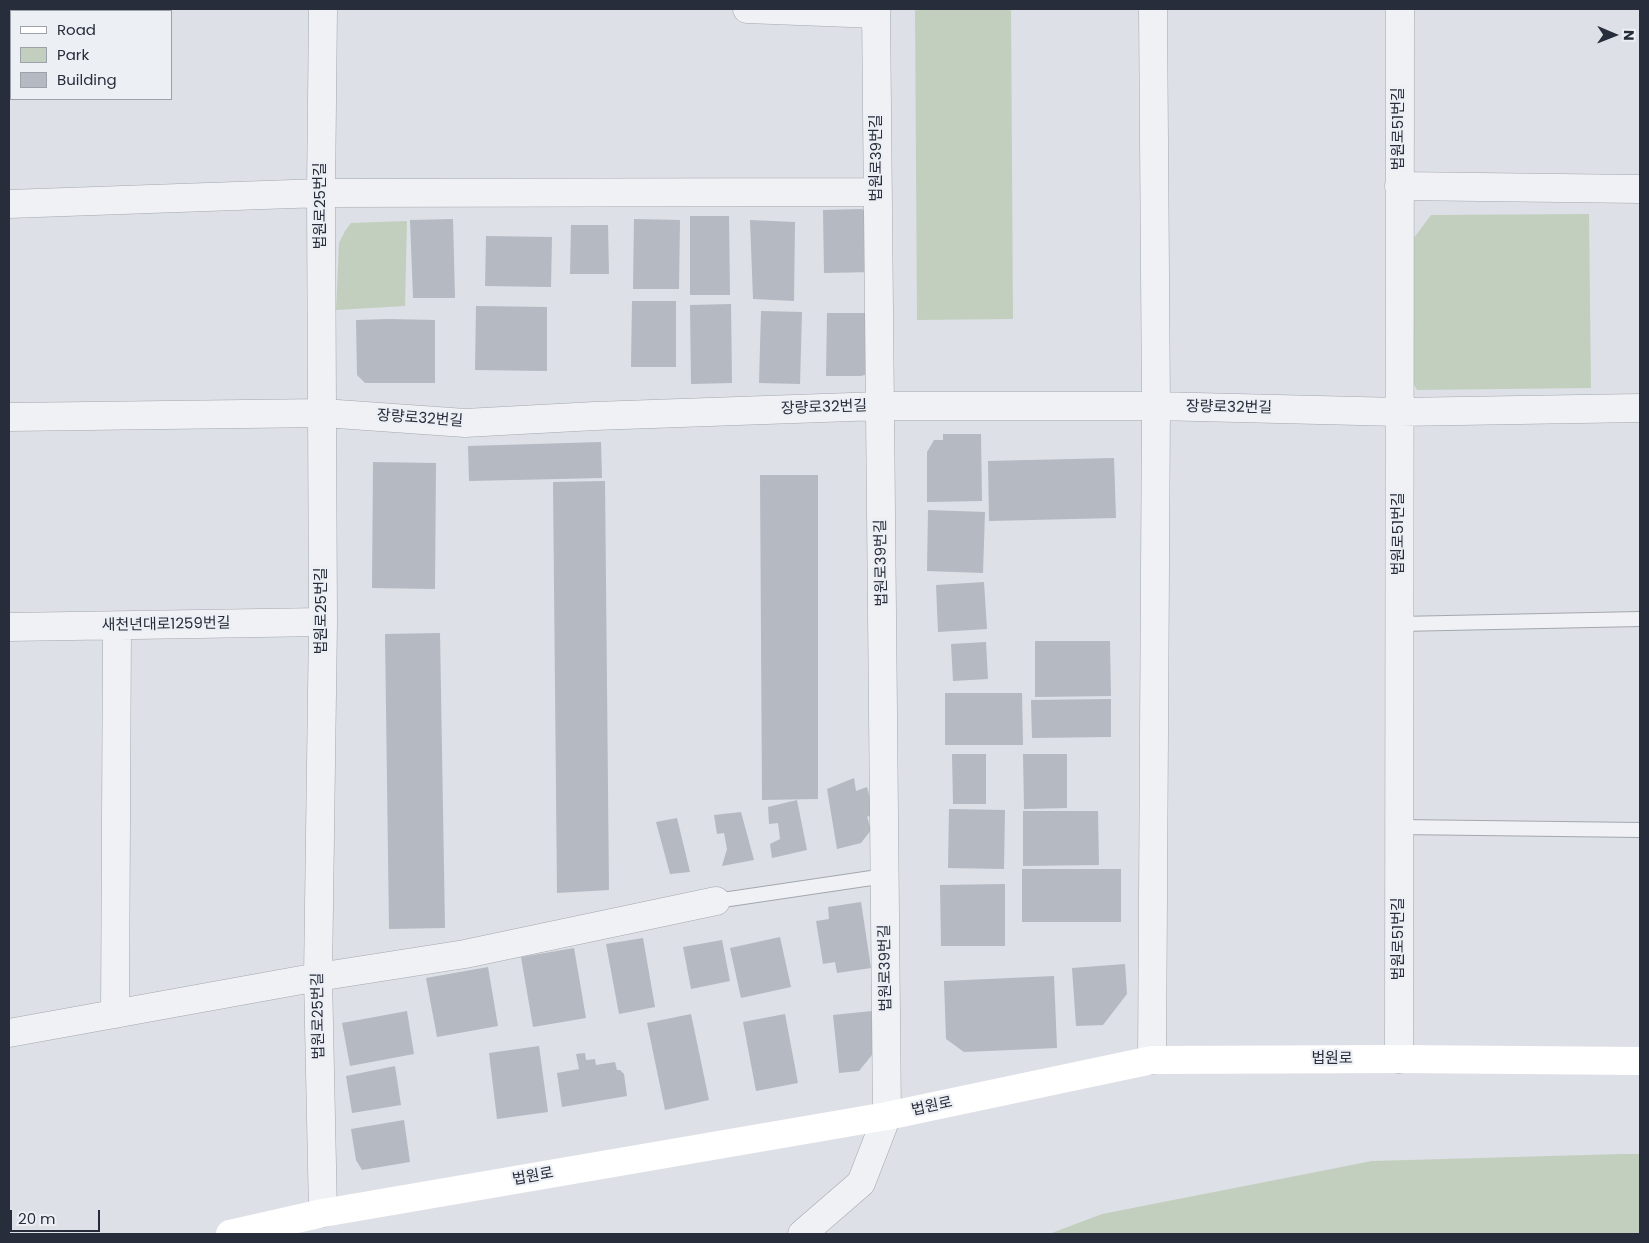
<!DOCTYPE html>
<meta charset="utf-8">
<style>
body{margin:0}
#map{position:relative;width:1649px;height:1243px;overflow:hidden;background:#dde0e6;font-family:Poppins,sans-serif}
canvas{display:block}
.frame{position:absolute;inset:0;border:10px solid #272d3b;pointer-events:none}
.legend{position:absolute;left:10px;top:10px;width:162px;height:90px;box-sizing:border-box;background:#eceff4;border:1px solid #9da1aa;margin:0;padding:6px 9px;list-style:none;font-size:15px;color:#272d3b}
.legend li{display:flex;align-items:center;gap:10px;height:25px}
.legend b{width:25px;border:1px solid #9da1aa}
.north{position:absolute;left:1589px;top:10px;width:50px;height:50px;-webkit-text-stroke:4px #eceff4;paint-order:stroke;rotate:91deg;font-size:14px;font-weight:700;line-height:20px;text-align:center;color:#272d3b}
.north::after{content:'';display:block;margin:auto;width:18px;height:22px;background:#272d3b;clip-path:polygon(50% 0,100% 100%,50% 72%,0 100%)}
.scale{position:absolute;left:10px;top:1210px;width:90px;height:22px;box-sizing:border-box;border:2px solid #272d3b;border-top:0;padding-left:6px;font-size:15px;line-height:18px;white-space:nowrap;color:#272d3b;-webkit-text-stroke:4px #eceff4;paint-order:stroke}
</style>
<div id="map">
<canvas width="1649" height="1243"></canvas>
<div class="frame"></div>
<ul class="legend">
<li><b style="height:6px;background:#fff"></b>Road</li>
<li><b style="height:14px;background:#c2cfbe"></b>Park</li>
<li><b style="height:14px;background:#b4b9c2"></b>Building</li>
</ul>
<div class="north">N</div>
<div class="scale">20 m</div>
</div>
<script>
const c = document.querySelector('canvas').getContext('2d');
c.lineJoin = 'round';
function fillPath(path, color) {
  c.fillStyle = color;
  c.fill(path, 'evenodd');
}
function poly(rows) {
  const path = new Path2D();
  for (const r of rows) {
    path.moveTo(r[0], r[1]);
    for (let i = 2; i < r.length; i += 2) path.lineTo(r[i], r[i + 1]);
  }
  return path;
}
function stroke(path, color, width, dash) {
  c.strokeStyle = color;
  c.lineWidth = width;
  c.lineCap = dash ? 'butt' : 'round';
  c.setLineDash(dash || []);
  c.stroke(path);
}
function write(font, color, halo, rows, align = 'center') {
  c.font = font + ' Poppins,"Noto Sans KR",sans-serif';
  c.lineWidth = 4.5;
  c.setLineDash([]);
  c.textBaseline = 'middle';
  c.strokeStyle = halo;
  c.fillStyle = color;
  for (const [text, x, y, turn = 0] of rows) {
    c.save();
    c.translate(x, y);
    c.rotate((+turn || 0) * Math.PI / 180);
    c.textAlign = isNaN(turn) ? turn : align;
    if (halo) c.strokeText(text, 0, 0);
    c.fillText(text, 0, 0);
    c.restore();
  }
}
const green = poly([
 [915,9,1011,9,1013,319,917,320],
 [1589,214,1591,388,1417,390,1411,379,1413,239,1431,215],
 [407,221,405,306,336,310,339,243,345,231,351,223],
 [1622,1154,1640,1154,1640,1234,1049,1234,1102,1214,1372,1161]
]);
const building = poly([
 [862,209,874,218,875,272,824,273,823,210],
 [690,216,729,216,730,295,690,295],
 [453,219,455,298,413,298,410,220],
 [634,219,680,220,679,289,633,289],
 [750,220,795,222,794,301,753,299],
 [571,225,608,225,609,274,570,274],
 [486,236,552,237,551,287,485,286],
 [632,301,676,301,676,367,631,367],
 [731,304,732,383,691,384,690,305],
 [476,306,547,307,547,371,475,370],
 [761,311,802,312,800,384,759,383],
 [827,313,876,313,871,373,861,376,826,376],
 [389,319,435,320,435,383,365,383,357,375,356,320],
 [943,434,981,434,982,501,927,502,927,452,934,440,943,440],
 [601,442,602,478,469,481,468,446],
 [1114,458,1116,518,989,521,988,461],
 [373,462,436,463,435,589,372,588],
 [760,475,818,475,818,799,762,800],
 [605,481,609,890,557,893,553,482],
 [928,510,985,512,983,573,927,571],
 [984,582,987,629,938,632,936,585],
 [440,633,445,928,389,929,385,634],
 [1035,641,1110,641,1111,696,1035,697],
 [986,642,988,679,953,681,951,644],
 [945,693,1022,693,1023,745,945,745],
 [1111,699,1111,737,1032,738,1031,700],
 [952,754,986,754,986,804,953,804],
 [1023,754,1067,754,1067,808,1024,809],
 [854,778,856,791,867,787,874,813,867,817,871,830,861,843,837,849,827,789],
 [797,800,807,850,772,858,770,844,780,839,778,823,769,824,768,807],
 [949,809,1005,810,1004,869,948,868],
 [1023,811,1098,811,1099,865,1023,866],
 [741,812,754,860,722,866,727,849,724,833,717,834,714,815],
 [677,818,690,872,670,874,656,822],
 [1022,869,1121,869,1121,922,1022,922],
 [1005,884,1005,946,941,946,940,885],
 [861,902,871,968,837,973,835,962,823,964,816,921,829,919,828,907],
 [780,937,791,987,741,998,730,948],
 [643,938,655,1007,619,1014,606,944],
 [722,940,730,981,691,989,683,947],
 [574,948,586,1018,533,1027,521,957],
 [1125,964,1127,994,1103,1025,1076,1026,1072,968],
 [488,967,498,1026,437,1037,426,978],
 [1054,976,1057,1048,964,1052,946,1039,944,981],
 [407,1011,414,1054,350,1066,342,1023],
 [872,1011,876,1050,859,1071,839,1073,833,1015],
 [691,1014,709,1100,665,1110,647,1023],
 [785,1014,798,1083,756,1091,743,1022],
 [539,1046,548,1112,497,1119,489,1053],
 [585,1053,586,1060,595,1059,596,1065,615,1062,617,1070,620,1070,624,1074,627,1096,562,1107,557,1073,579,1069,576,1054],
 [395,1066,401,1105,352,1113,346,1076],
 [404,1120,410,1162,362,1170,356,1160,351,1129]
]);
const service = poly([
 [1399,624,1640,619],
 [1399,827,1640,830],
 [716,901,885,876]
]);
const minor = poly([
 [323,9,321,193,323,622,318,977,323,1213],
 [747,9,876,14],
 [1399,186,1640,189],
 [9,204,321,193,878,192],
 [9,417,323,413,465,423,595,416,880,406,1156,406,1399,412,1640,408],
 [9,627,323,622],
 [115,1014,117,626],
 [9,1033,318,977,465,954,716,901],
 [1399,1059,1400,9],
 [1152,1060,1156,406,1153,9],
 [802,1234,861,1183,887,1116,876,9]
]);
const secondary = poly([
 [230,1234,323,1213,887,1116,1152,1060,1399,1059,1640,1061]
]);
const streetNames = [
 ["법원로51번길",1399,129,-90],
 ["법원로39번길",877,158,-90],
 ["법원로25번길",321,206,-90],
 ["장량로32번길",824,408,-2],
 ["장량로32번길",1229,408,1],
 ["장량로32번길",420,419,4],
 ["법원로51번길",1399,534,-90],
 ["법원로39번길",882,563,-91],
 ["법원로25번길",322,611,-90],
 ["새천년대로1259번길",166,625,-1],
 ["법원로51번길",1399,939,-90],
 ["법원로39번길",886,968,-91],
 ["법원로25번길",319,1016,-91],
 ["법원로",1332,1059],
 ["법원로",932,1107,-12],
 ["법원로",533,1177,-10]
];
fillPath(green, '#c2cfbe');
fillPath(building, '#b4b9c2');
stroke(service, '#a3a7af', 16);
stroke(minor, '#a3a7af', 29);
stroke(service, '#eff1f4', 14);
stroke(minor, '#eff1f4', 28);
stroke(secondary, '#fff', 28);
write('15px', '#272d3b', '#eceff4', streetNames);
</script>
